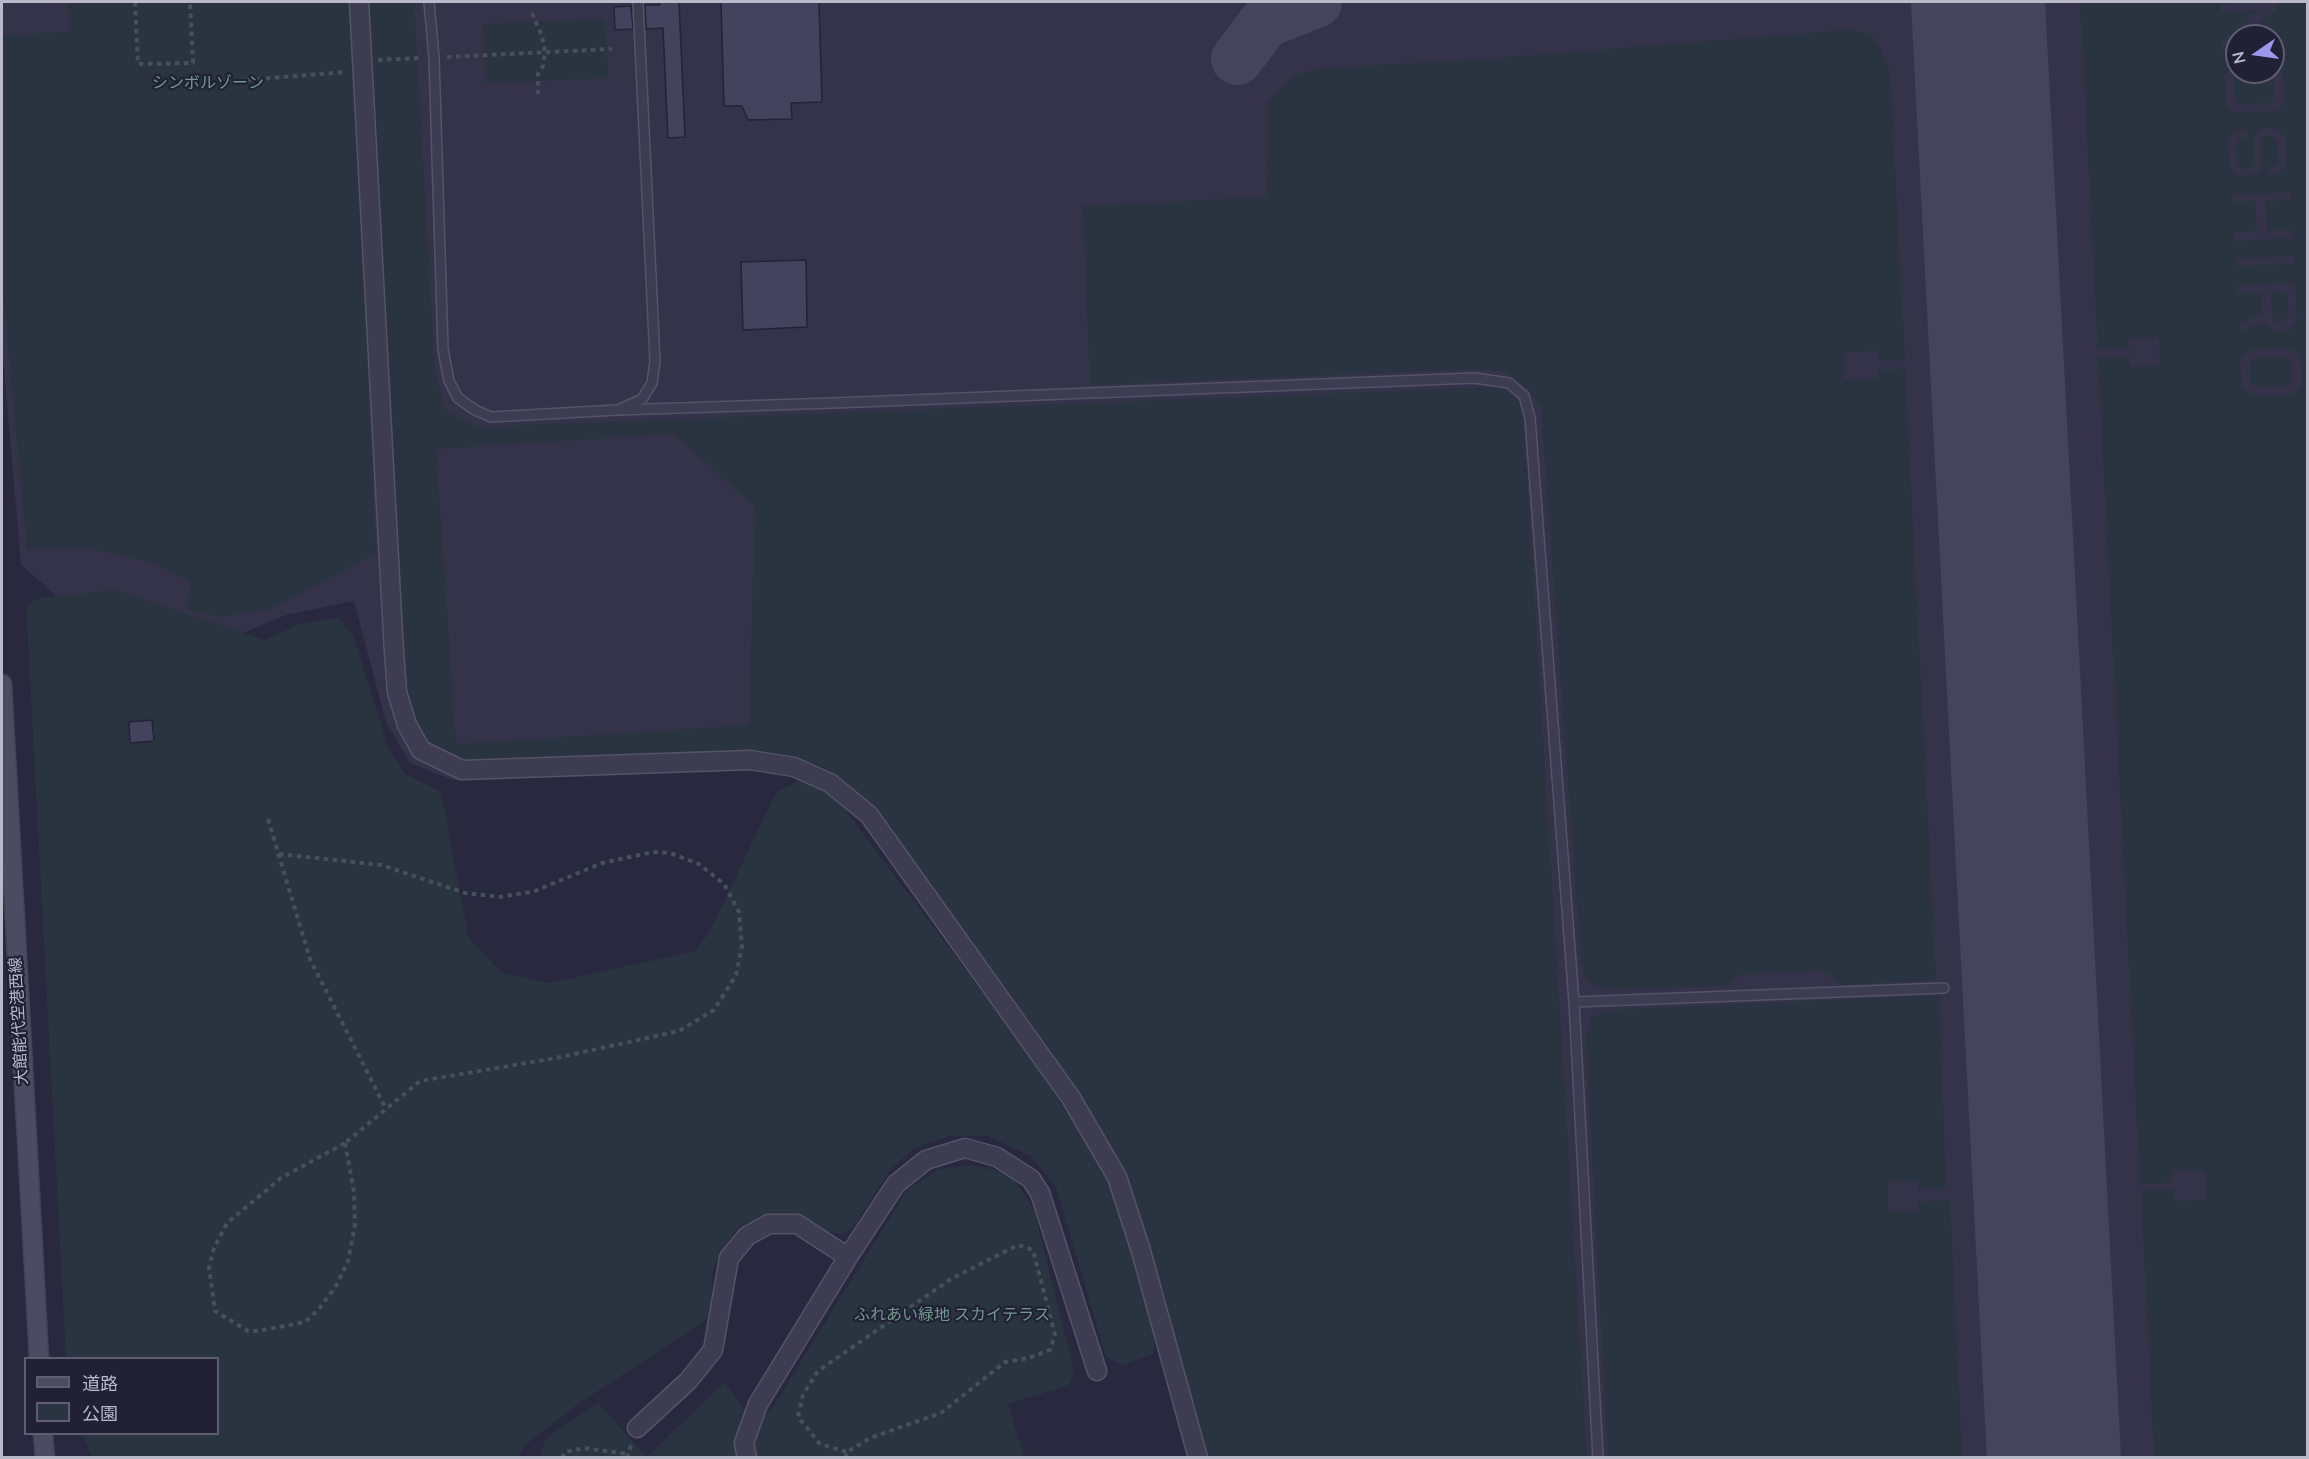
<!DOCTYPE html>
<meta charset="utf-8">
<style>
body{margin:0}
#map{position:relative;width:2309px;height:1459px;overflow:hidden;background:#28283f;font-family:"Nunito Sans","Noto Sans JP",sans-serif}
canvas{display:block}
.frame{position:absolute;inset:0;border:3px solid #bab9ca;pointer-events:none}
.legend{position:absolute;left:24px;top:1357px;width:195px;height:78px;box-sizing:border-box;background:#212135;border:2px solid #5e5e71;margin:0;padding:8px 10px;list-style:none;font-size:18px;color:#bab9ca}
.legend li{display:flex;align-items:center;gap:12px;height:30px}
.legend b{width:30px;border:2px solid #5e5e71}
.north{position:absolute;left:2225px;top:24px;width:60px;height:60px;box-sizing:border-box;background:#212135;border:2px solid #5e5e71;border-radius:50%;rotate:257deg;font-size:16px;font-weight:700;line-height:24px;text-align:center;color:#bab9ca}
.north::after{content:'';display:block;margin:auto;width:21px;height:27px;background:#9c98f0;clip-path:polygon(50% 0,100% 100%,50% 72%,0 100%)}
</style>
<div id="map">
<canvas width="2309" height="1459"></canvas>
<div class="frame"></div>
<ul class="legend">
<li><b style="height:8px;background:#4c4b62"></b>道路</li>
<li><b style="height:16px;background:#2a3440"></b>公園</li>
</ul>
<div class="north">N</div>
</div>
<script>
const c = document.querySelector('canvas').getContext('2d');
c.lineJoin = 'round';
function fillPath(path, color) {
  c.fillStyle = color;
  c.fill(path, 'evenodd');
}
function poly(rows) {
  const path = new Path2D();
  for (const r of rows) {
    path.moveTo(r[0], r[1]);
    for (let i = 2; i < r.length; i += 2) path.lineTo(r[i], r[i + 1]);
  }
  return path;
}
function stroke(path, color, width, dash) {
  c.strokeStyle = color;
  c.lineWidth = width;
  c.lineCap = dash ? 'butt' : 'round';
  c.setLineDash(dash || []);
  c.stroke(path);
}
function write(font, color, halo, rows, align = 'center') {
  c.font = font + ' "Nunito Sans","Noto Sans JP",sans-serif';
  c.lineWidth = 4.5;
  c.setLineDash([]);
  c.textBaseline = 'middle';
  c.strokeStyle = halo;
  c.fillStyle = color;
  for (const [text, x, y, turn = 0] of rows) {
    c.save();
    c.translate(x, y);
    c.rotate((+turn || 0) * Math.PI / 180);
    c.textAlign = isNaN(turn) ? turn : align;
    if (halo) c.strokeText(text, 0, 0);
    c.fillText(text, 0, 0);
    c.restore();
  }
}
const airport = poly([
 [2,2,2307,2,2307,1457,1216,1457,1116,613,759,767,453,780,410,763,386,722,354,601,286,615,236,636,65,603,21,565,2,345],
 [2237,36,2273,36,2273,72,2237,72]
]);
const green = poly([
 [68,2,414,2,435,371,445,409,475,427,1497,387,1514,395,1523,410,1587,1457,1205,1457,1165,1305,1129,1188,1093,1118,1046,1045,885,820,828,769,793,757,748,753,468,762,443,753,420,738,403,689,358,152,376,553,271,609,221,617,187,610,190,582,154,563,96,550,27,550,2,281,2,35,69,32],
 [674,434,755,507,749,725,456,744,436,449],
 [2080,2,2263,2,2220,4,2221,12,2261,9,2222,42,2222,50,2237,49,2237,66,2232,67,2225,75,2226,103,2235,112,2275,111,2284,103,2283,75,2273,64,2273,48,2280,47,2280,38,2244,36,2277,9,2276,2,2307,2,2307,1457,2154,1457,2141,1190,2173,1189,2173,1201,2206,1200,2205,1170,2172,1170,2172,1183,2140,1184,2098,358,2129,357,2130,367,2160,366,2159,337,2128,338,2129,348,2098,349],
 [2261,128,2275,128,2285,136,2286,166,2279,174,2268,174,2267,166,2275,166,2279,161,2277,140,2272,136,2264,136,2260,142,2261,168,2254,175,2236,175,2231,168,2229,138,2236,131,2247,130,2248,137,2240,138,2236,144,2237,163,2241,168,2250,168,2255,163,2254,137],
 [2291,192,2291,200,2265,201,2267,231,2292,230,2293,238,2234,241,2233,232,2257,231,2255,201,2232,202,2231,195],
 [2293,256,2293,264,2236,266,2236,258],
 [2295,283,2297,321,2289,330,2273,331,2264,322,2241,331,2240,323,2263,313,2262,292,2238,293,2237,285],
 [2291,348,2300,354,2302,385,2293,395,2251,396,2242,387,2240,361,2248,350],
 [605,19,608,78,485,83,483,24],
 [1847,30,1870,34,1879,47,1890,72,1905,360,1878,361,1877,351,1844,352,1844,379,1878,380,1878,370,1905,369,1936,980,1841,985,1823,971,1739,975,1728,986,1604,990,1587,981,1581,961,1541,408,1528,389,1506,372,1480,369,1090,385,1083,206,1267,197,1268,101,1293,76,1321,68,1471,60],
 [2269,73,2274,76,2275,97,2270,103,2239,104,2234,100,2233,79,2237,74],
 [2271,292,2287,292,2289,316,2284,321,2276,322,2272,316],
 [2255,357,2286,357,2292,361,2293,381,2288,386,2256,387,2250,383,2249,362],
 [115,590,265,640,299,624,338,617,353,635,388,747,405,774,441,792,469,939,502,973,549,983,696,951,711,929,776,792,801,780,837,799,1028,1053,1111,1180,1156,1339,1153,1354,1122,1365,1106,1357,1056,1187,1031,1156,988,1136,950,1136,914,1148,890,1170,854,1226,842,1234,828,1232,794,1216,767,1216,739,1226,720,1252,712,1274,712,1316,578,1404,524,1446,519,1457,92,1457,82,1434,218,1434,218,1358,66,1358,26,605,40,598],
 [1939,995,1946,1188,1918,1189,1918,1182,1888,1182,1888,1211,1918,1210,1918,1202,1950,1200,1962,1457,1608,1457,1586,1040,1591,1018,1607,1010],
 [971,1165,1009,1173,1034,1209,1074,1370,1069,1385,1008,1404,1024,1457,539,1458,546,1438,598,1403,647,1457,724,1382,743,1408,770,1412,907,1190,939,1169]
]);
const taxiway = poly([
 [1954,2,1959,7,1981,60],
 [1237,59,1265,22,1316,2]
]);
const runway = poly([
 [1978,2,2054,1458]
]);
const building = poly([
 [659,2,679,2,685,137,668,138,663,28,646,29,645,5,660,5,659,2],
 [721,2,819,2,822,102,791,103,792,119,748,120,742,106,724,106,721,2],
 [631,6,633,29,615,30,614,7,631,6],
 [806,260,807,327,743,330,741,262,806,260],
 [152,720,154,741,130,743,129,722,152,720]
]);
const path = poly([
 [135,2,138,64,193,63,190,2],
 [532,13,542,36,545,52,543,66,538,74,538,94],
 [447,57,612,49],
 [378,60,421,58],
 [221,82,346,72],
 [268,819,310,959,386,1109],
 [279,854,381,865,465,893,500,897,535,891,602,863,653,852,670,853,699,864,724,884,739,912,742,946,736,975,714,1010,679,1031,556,1058,420,1081,345,1143],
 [345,1143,354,1192,355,1225,348,1261,336,1286,319,1309,305,1322,258,1331,248,1331,215,1311,209,1267,214,1248,227,1223,281,1178,345,1143],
 [562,1458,565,1452,584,1448,627,1454],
 [627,1458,632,1442],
 [845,1458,847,1452,870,1438,941,1413,1005,1362,1029,1358,1050,1350,1055,1335,1033,1250,1018,1245,951,1279,818,1371,803,1395,798,1417,820,1444,847,1452]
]);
const lane = poly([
 [429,2,434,57,443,349,449,381,458,398,475,410,491,417,617,410,833,403,1475,378,1509,383,1524,396,1530,418,1574,1002,1598,1458],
 [622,408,642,399,652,383,655,361,638,2],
 [1574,1002,1944,988]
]);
const street = poly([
 [359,2,394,653,397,692,407,725,421,750,462,770,750,760,794,767,830,783,869,815,1071,1098,1117,1177,1141,1251,1198,1458],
 [637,1428,688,1381,713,1350,729,1258,747,1236,769,1224,797,1224,848,1257],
 [747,1458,744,1443,758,1404,848,1257,896,1184,926,1160,965,1148,997,1157,1031,1179,1040,1193,1097,1371]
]);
const secondary = poly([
 [2,684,39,1358],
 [43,1434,45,1458]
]);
const parkNames = [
 ["シンボルゾーン",208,84],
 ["ふれあい緑地 スカイテラス",952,1316]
];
const streetNames = [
 ["大館能代空港西線",20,1021,-93]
];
fillPath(airport, '#343349');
fillPath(green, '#2a3440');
stroke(taxiway, '#44445a', 52);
stroke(runway, '#44445a', 134);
fillPath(building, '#43435d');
stroke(building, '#232337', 1.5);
stroke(lane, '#555467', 12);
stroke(street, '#555467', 21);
stroke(secondary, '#434356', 21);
stroke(path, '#45505a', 4, [4.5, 4.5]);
stroke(lane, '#3d3c50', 9);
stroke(street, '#3d3c50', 18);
stroke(secondary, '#4c4b62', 18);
write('16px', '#72998c', '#212135', parkNames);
write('16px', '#bab9ca', '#212135', streetNames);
</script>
